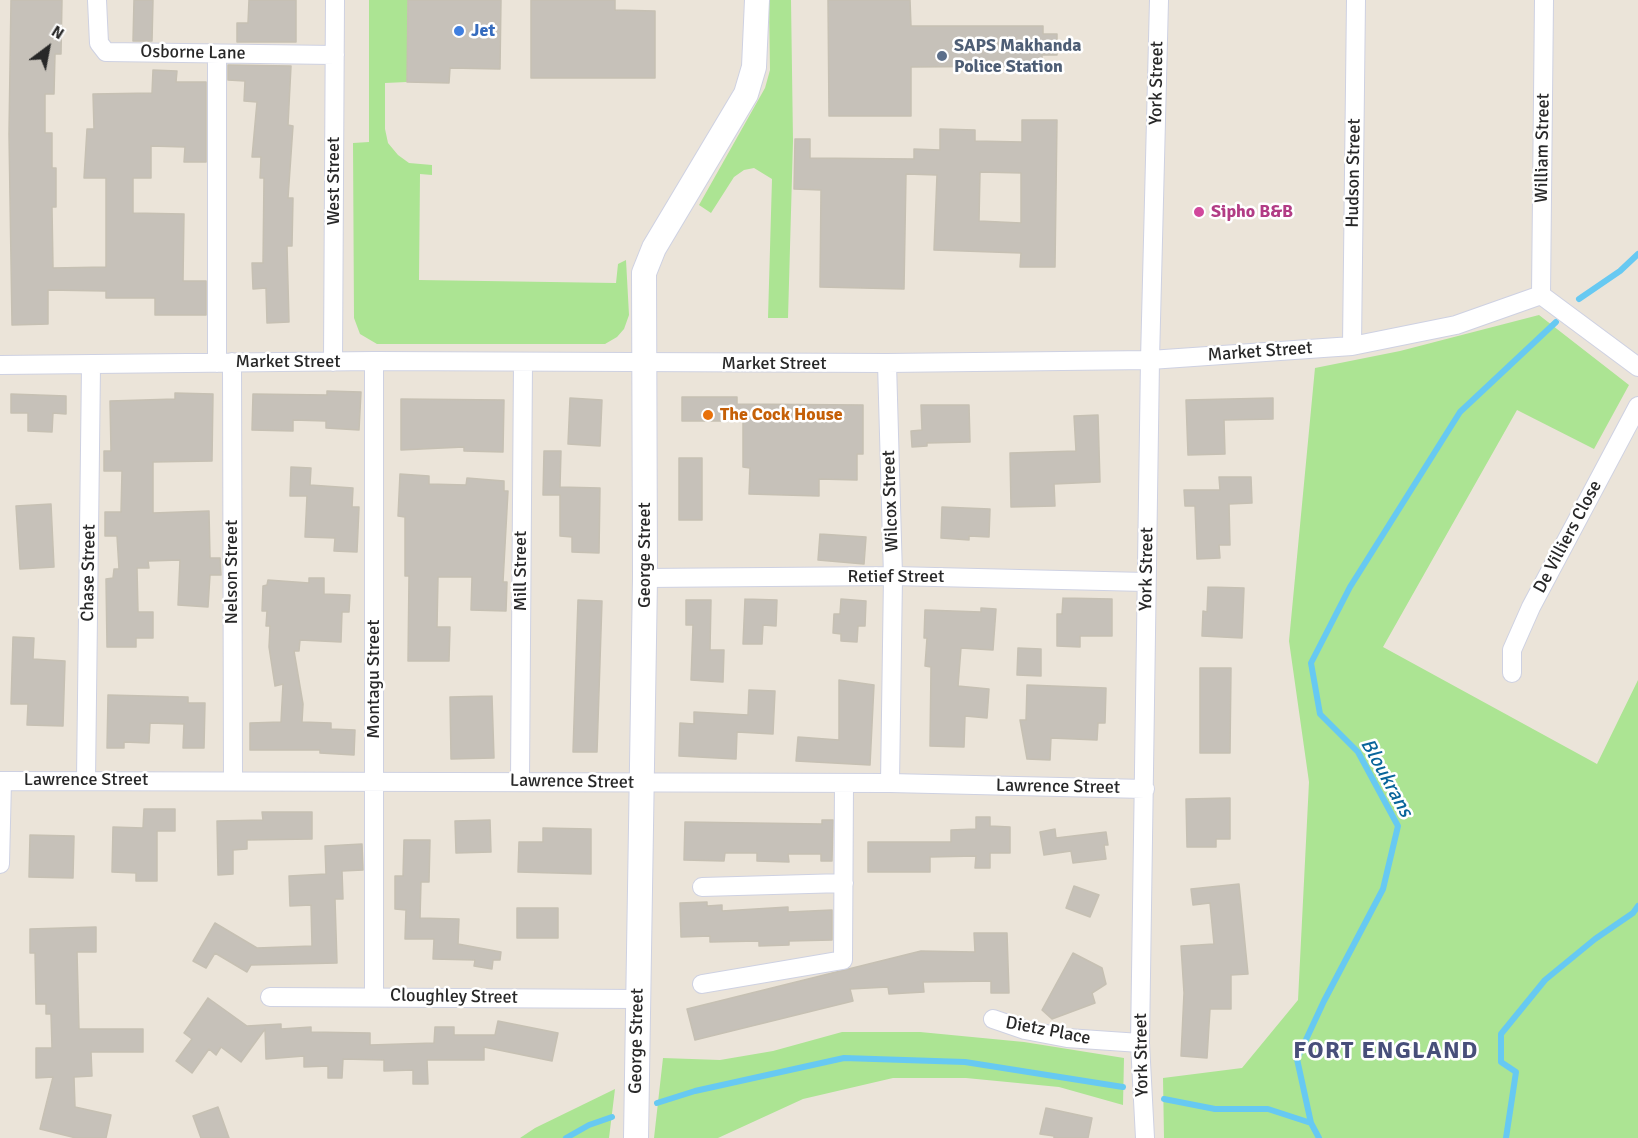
<!DOCTYPE html>
<style>
body{margin:0}
#map{position:relative;width:1638px;height:1138px;overflow:hidden;background:#ebe4d9;font-family:Signika,sans-serif}
canvas{display:block}
.north{position:absolute;left:18px;top:18px;width:60px;height:60px;-webkit-text-stroke:4px #fff;paint-order:stroke;rotate:32deg;font-size:16px;font-weight:700;line-height:24px;text-align:center;color:#282828}
.north::after{content:'';display:block;margin:auto;width:21px;height:27px;background:#282828;clip-path:polygon(50% 0,100% 100%,50% 72%,0 100%)}
</style>
<div id="map">
<canvas width="1638" height="1138"></canvas>
<div class="north">N</div>
</div>
<script>
const c = document.querySelector('canvas').getContext('2d');
c.lineJoin = 'round';
function fillPath(path, color) {
  c.fillStyle = color;
  c.fill(path, 'evenodd');
}
function poly(rows) {
  const path = new Path2D();
  for (const r of rows) {
    path.moveTo(r[0], r[1]);
    for (let i = 2; i < r.length; i += 2) path.lineTo(r[i], r[i + 1]);
  }
  return path;
}
function stroke(path, color, width, dash) {
  c.strokeStyle = color;
  c.lineWidth = width;
  c.lineCap = dash ? 'butt' : 'round';
  c.setLineDash(dash || []);
  c.stroke(path);
}
function write(font, color, halo, rows, align = 'center') {
  c.font = font + ' Signika,sans-serif';
  c.lineWidth = 5;
  c.setLineDash([]);
  c.textBaseline = 'middle';
  c.strokeStyle = halo;
  c.fillStyle = color;
  for (const [text, x, y, turn = 0] of rows) {
    c.save();
    c.translate(x, y);
    c.rotate((+turn || 0) * Math.PI / 180);
    c.textAlign = isNaN(turn) ? turn : align;
    if (halo) c.strokeText(text, 0, 0);
    c.fillText(text, 0, 0);
    c.restore();
  }
}
const green = poly([
 [369,0,408,0,407,82,385,83,385,129,388,143,398,155,409,163,432,165,432,175,420,174,419,280,616,283,618,264,626,260,629,315,624,329,617,337,605,344,377,344,360,334,354,318,353,143,369,142],
 [769,0,791,0,793,141,788,318,768,318,772,179,754,168,744,170,734,177,711,213,699,205,765,88,770,70],
 [1539,315,1629,385,1594,449,1517,410,1383,647,1597,764,1638,680,1638,1138,1164,1138,1163,1078,1242,1068,1298,1000,1309,782,1289,641,1315,368,1400,351],
 [842,1032,920,1032,1024,1042,1124,1058,1123,1105,1059,1087,966,1078,893,1078,803,1099,718,1138,654,1138,663,1058,720,1060,773,1051],
 [615,1089,609,1138,520,1138,535,1128]
]);
const stream = poly([
 [1579,299,1620,271,1638,254],
 [1164,1099,1215,1109,1268,1109,1311,1123],
 [657,1103,695,1091,844,1058,965,1062,1123,1087],
 [566,1138,589,1125,612,1117],
 [1319,1138,1311,1123,1297,1059,1324,1001,1383,889,1398,826,1358,752,1320,714,1311,663,1350,587,1460,412,1556,322],
 [1506,1138,1516,1072,1501,1062,1501,1034,1545,980,1595,939,1633,913,1638,906]
]);
const building = poly([
 [11,0,62,0,61,54,55,54,54,94,45,94,45,133,52,133,52,168,56,168,56,207,52,207,53,268,106,267,106,178,84,178,87,129,94,129,93,94,152,93,153,70,177,71,176,82,206,82,206,162,184,162,185,147,151,146,151,178,133,178,133,213,184,214,183,281,206,281,206,315,155,315,155,298,106,298,106,291,48,290,48,324,12,325,9,134,11,0],
 [134,0,153,0,152,41,133,41,134,0],
 [249,0,296,0,296,42,237,42,237,23,248,23,249,0],
 [408,0,501,0,500,69,450,68,449,83,407,82,408,0],
 [531,0,615,0,615,10,655,11,655,78,531,78,531,0],
 [828,0,910,0,911,26,1043,26,1043,34,1057,34,1057,55,1042,55,1042,66,911,67,911,116,829,116,828,0],
 [228,65,291,66,288,125,293,126,288,198,293,198,292,246,287,246,289,322,267,323,266,288,253,289,252,263,263,263,264,178,260,178,261,157,252,157,257,102,244,101,245,81,228,80,228,65],
 [1022,120,1057,120,1055,267,1020,267,1021,253,934,250,937,175,906,174,904,289,820,287,821,190,794,189,795,139,810,139,810,158,914,159,914,149,940,150,940,129,975,130,975,141,1022,142,1022,120],
 [980,172,1021,173,1021,223,979,221,980,172],
 [327,391,361,392,359,430,326,428,326,421,293,420,293,431,252,430,253,394,327,395,327,391],
 [175,393,213,394,212,461,153,462,153,513,209,511,210,558,220,558,221,575,210,575,208,607,178,605,180,560,148,561,149,568,137,568,138,612,153,612,153,638,136,638,136,647,107,647,106,579,113,578,114,569,119,569,117,536,105,536,105,512,121,512,122,471,104,471,104,451,111,451,110,401,175,399,175,393],
 [11,394,66,396,66,414,53,413,52,432,28,431,28,413,11,413,11,394],
 [682,397,737,397,737,404,863,405,863,454,857,454,857,480,819,479,819,496,749,494,750,468,743,467,743,421,682,421,682,397],
 [570,398,602,400,600,446,568,444,570,398],
 [1273,398,1273,419,1224,420,1225,454,1188,455,1186,400,1273,398],
 [401,399,504,400,503,452,464,451,464,447,401,450,401,399],
 [921,405,969,405,970,442,927,443,927,446,912,447,911,431,922,430,921,405],
 [1098,415,1100,482,1054,484,1055,506,1011,507,1010,453,1076,451,1074,416,1098,415],
 [544,451,561,451,560,487,600,488,599,553,572,552,572,537,560,536,560,495,543,495,544,451],
 [679,458,702,458,702,520,679,520,679,458],
 [291,467,311,468,310,485,353,488,352,507,359,507,357,552,334,551,335,538,305,537,307,496,290,496,291,467],
 [400,474,429,476,429,484,466,485,467,478,504,481,504,491,508,491,503,582,507,582,506,611,471,610,472,577,438,577,437,627,450,627,449,661,408,661,409,576,405,576,405,517,398,516,400,474],
 [1219,477,1251,477,1252,503,1229,504,1230,545,1219,545,1220,558,1197,559,1195,506,1185,506,1184,490,1220,490,1219,477],
 [51,504,54,567,20,569,16,506,51,504],
 [942,507,990,509,989,537,969,536,969,540,941,538,942,507],
 [820,534,866,537,864,564,818,560,820,534],
 [309,578,324,578,324,594,350,595,349,612,342,612,341,642,300,640,299,651,294,651,303,704,302,722,331,723,331,729,355,730,354,755,320,753,320,750,250,750,250,723,281,722,283,684,275,686,269,647,270,626,266,626,267,611,262,611,263,586,267,585,268,580,309,583,309,578],
 [1208,587,1244,588,1242,638,1202,636,1203,611,1207,612,1208,587],
 [1063,598,1112,599,1112,636,1080,636,1080,647,1057,646,1057,614,1062,614,1063,598],
 [745,599,777,600,776,626,763,625,762,644,743,644,745,599],
 [841,599,866,601,865,626,858,626,857,642,841,641,841,634,833,633,834,614,840,614,841,599],
 [578,600,602,601,597,752,573,752,578,600],
 [686,600,711,600,710,650,724,650,723,682,691,680,693,625,686,625,686,600],
 [981,608,996,609,993,650,961,648,958,686,989,689,987,718,965,716,964,747,930,746,931,667,925,666,927,638,924,638,925,610,981,612,981,608],
 [13,637,34,638,33,659,65,661,63,726,27,725,28,704,11,704,13,637],
 [1018,648,1041,649,1041,676,1017,675,1018,648],
 [1200,668,1231,668,1230,753,1200,753,1200,668],
 [839,680,874,685,870,765,796,761,798,737,839,740,839,680],
 [1027,685,1106,688,1105,723,1098,723,1097,740,1051,738,1050,760,1027,759,1020,720,1026,720,1027,685],
 [749,690,775,691,773,734,737,732,736,759,679,756,680,723,694,724,694,712,748,715,749,690],
 [108,695,188,697,188,703,205,703,204,748,183,748,184,724,150,723,149,743,124,742,124,748,107,748,108,695],
 [492,696,494,758,451,759,450,697,492,696],
 [1230,798,1230,839,1216,839,1216,847,1187,847,1186,799,1230,798],
 [144,809,175,809,175,831,157,831,157,881,136,881,136,873,112,872,113,827,143,828,144,809],
 [262,812,312,812,312,839,247,840,247,849,233,850,233,874,218,875,217,821,263,820,262,812],
 [976,817,990,817,990,826,1010,827,1010,853,990,853,990,868,975,868,976,856,930,857,930,872,868,872,868,842,951,842,951,830,976,829,976,817],
 [490,820,491,852,456,853,455,821,490,820],
 [822,820,833,820,832,861,821,861,821,854,788,854,789,862,757,861,757,853,725,853,724,861,684,860,685,822,822,824,822,820],
 [543,828,591,829,591,874,518,872,519,842,543,842,543,828],
 [1055,829,1056,838,1106,832,1108,845,1104,845,1106,859,1073,863,1071,851,1044,855,1040,832,1055,829],
 [30,835,74,836,73,878,29,877,30,835],
 [404,840,430,840,429,882,421,882,420,918,459,919,458,944,501,952,500,960,493,960,492,969,474,966,475,960,433,959,434,939,405,939,406,910,395,909,395,876,403,876,404,840],
 [362,844,363,870,342,871,343,899,335,899,337,963,251,965,247,972,215,953,206,968,193,961,215,923,257,948,312,946,311,905,290,906,289,876,326,874,325,846,362,844],
 [1239,884,1248,974,1231,975,1231,1009,1210,1009,1207,1058,1181,1056,1184,993,1181,946,1214,944,1210,903,1193,905,1191,889,1239,884],
 [1074,886,1099,895,1090,917,1066,908,1074,886],
 [707,902,707,906,722,905,722,911,788,907,788,912,832,910,832,940,789,941,789,945,759,946,759,941,710,942,710,936,681,937,680,903,707,902],
 [517,908,558,908,558,938,517,938,517,908],
 [96,927,96,952,77,952,79,1029,143,1029,143,1052,91,1052,92,1076,74,1077,75,1107,111,1115,106,1138,76,1138,40,1129,53,1077,36,1078,36,1048,52,1048,51,1014,46,1014,46,1004,36,1004,35,953,30,953,30,929,96,927],
 [974,933,1007,933,1009,993,991,993,991,981,923,982,924,992,889,994,888,987,850,989,853,1001,695,1040,687,1009,921,951,975,952,974,933],
 [1073,953,1102,968,1106,984,1092,993,1095,1003,1052,1019,1042,1010,1073,953],
 [208,998,247,1026,281,1024,281,1029,311,1027,311,1032,370,1033,370,1045,434,1043,435,1027,454,1027,454,1035,495,1035,498,1021,558,1033,552,1061,484,1047,484,1060,427,1060,428,1084,413,1084,413,1070,384,1071,384,1060,343,1059,342,1078,328,1078,328,1066,304,1067,304,1056,266,1059,265,1029,241,1062,221,1047,216,1055,209,1049,192,1073,176,1061,192,1039,184,1033,208,998],
 [218,1107,229,1138,201,1138,193,1116,218,1107],
 [1046,1108,1092,1118,1088,1138,1054,1138,1054,1136,1040,1134,1046,1108]
]);
const street = poly([
 [97,0,99,43,106,52,335,55],
 [217,54,217,363],
 [1541,295,1544,0],
 [1541,295,1638,367],
 [1352,346,1356,0],
 [232,362,233,781],
 [333,362,335,0],
 [887,363,893,576,890,783],
 [0,365,374,361,887,363,1150,360,1352,346,1456,325,1541,295],
 [645,578,893,576,1146,582],
 [1512,673,1512,650,1531,607,1638,406],
 [86,780,91,366],
 [0,781,890,783,1145,789],
 [520,781,523,362],
 [0,864,2,781],
 [702,887,844,883],
 [702,984,843,960,844,783],
 [374,996,374,361],
 [270,997,638,999],
 [993,1019,1025,1030,1067,1038,1140,1043],
 [1145,1138,1140,1043,1150,360,1159,0]
]);
const secondary = poly([
 [636,1138,645,578,644,273,654,248,746,94,754,67,757,0]
]);
const markers = [
 [459,31,6,"#3f7fe0"],
 [942,56,6,"#5c6f8a"],
 [1199,212,6,"#d1479c"],
 [708,415,6,"#e8710a"]
];
const shopNames = [
 ["Jet",471,31]
];
const serviceNames = [
 ["SAPS Makhanda",954,46],
 ["Police Station",954,67]
];
const streetNames = [
 ["Osborne Lane",193,53,1],
 ["York Street",1157,83,-89],
 ["William Street",1543,148,-89],
 ["Hudson Street",1354,173,-89],
 ["West Street",334,181,-90],
 ["Market Street",1260,352,-4],
 ["Market Street",288,362],
 ["Market Street",774,364],
 ["Wilcox Street",891,501,-92],
 ["De Villiers Close",1568,537,-62],
 ["George Street",645,555,-90],
 ["York Street",1147,569,-89],
 ["Mill Street",521,571,-90],
 ["Nelson Street",232,572,-90],
 ["Chase Street",89,573,-89],
 ["Retief Street",896,577],
 ["Montagu Street",374,679,-90],
 ["Lawrence Street",86,780],
 ["Lawrence Street",572,782,1],
 ["Lawrence Street",1058,787,1],
 ["Cloughley Street",454,997,1],
 ["Dietz Place",1048,1031,11],
 ["George Street",637,1041,-89],
 ["York Street",1142,1055,-91]
];
const hotelNames = [
 ["Sipho B&B",1211,212]
];
const foodNames = [
 ["The Cock House",720,415]
];
const waterNames = [
 ["Bloukrans",1386,778,61]
];
const districtNames = [
 ["FORT ENGLAND",1386,1052]
];
fillPath(green, '#ace493');
stroke(stream, '#67c9f2', 6);
fillPath(building, '#c6c1b9');
stroke(building, '#c6c0b3', 1.5);
stroke(street, '#ced1e2', 20);
stroke(secondary, '#ced1e2', 26);
stroke(street, '#fff', 18);
stroke(secondary, '#fff', 24);
for (const [x, y, r, color] of markers) {
  const dot = new Path2D();
  dot.arc(x, y, r, 0, 2 * Math.PI);
  c.fillStyle = color;
  c.fill(dot);
  stroke(dot, '#fff', 2);
}
write('bold 18px', '#366cbe', '#fff', shopNames, 'left');
write('bold 18px', '#4e5e75', '#fff', serviceNames, 'left');
write('18px', '#282828', '#fff', streetNames);
write('bold 18px', '#b23c85', '#fff', hotelNames, 'left');
write('bold 18px', '#c56008', '#fff', foodNames, 'left');
write('italic 20px', '#09659b', '#fff', waterNames);
c.letterSpacing = '1.5px';
write('bold 24px', '#484f7a', '#fff', districtNames);
c.letterSpacing = '0px';
</script>
